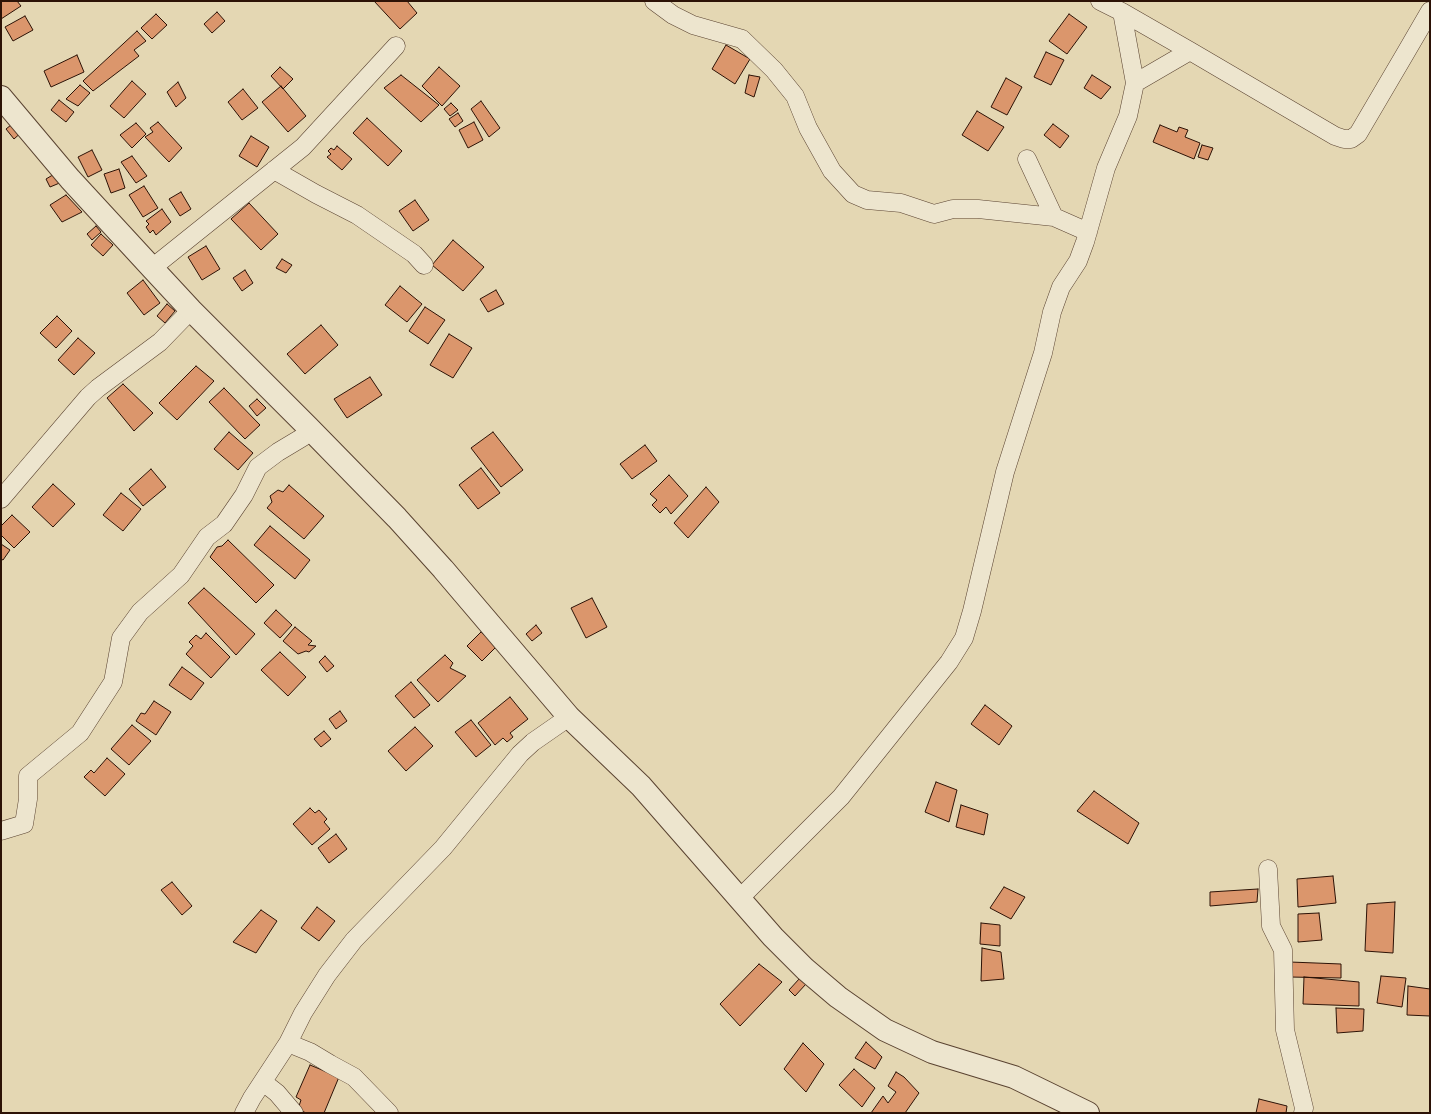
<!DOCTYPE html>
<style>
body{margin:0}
#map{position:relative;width:1431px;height:1114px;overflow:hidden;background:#e4d7b3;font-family:"EB Garamond",serif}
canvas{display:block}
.frame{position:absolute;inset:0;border:2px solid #2c1206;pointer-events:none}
</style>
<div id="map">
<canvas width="1431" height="1114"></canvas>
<div class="frame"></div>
</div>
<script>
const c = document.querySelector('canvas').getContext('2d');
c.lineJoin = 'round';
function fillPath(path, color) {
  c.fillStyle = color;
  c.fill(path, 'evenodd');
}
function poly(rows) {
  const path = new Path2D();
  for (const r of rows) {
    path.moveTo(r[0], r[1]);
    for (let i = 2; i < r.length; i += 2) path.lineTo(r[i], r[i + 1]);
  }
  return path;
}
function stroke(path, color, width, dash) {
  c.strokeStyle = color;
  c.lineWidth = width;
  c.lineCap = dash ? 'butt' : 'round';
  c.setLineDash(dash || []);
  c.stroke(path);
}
const building = poly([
 [3,1,17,1,21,6,1,19,1,3,3,1],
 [374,1,407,1,417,13,400,29,374,1],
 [217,12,225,21,212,33,204,24,217,12],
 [156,14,167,25,152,39,141,28,156,14],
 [1069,14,1087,27,1067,54,1049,41,1069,14],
 [25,16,33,30,13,41,5,27,25,16],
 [137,31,146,41,134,50,139,56,93,91,83,81,137,31],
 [726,45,750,59,735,84,712,69,726,45],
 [1046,52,1064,60,1051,85,1034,77,1046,52],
 [77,55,84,72,51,87,44,71,77,55],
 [280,67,293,79,283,89,271,76,280,67],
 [439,67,460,86,442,106,422,86,439,67],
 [401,75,439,105,421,122,384,88,401,75],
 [749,75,760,77,754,97,745,93,749,75],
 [1092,75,1111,87,1101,99,1084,88,1092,75],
 [1006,78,1022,87,1007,115,991,107,1006,78],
 [132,81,146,94,124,118,110,106,132,81],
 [178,82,186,98,176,107,167,92,178,82],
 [80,85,90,93,78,106,66,99,80,85],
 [281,86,306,116,288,132,262,102,281,86],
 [243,89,258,108,242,120,228,102,243,89],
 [59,100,74,112,66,122,51,110,59,100],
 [481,101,500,128,489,137,471,109,481,101],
 [451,103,458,110,450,116,444,109,451,103],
 [977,111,1004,127,988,151,962,135,977,111],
 [458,113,463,121,455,127,449,119,458,113],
 [367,118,402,151,388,166,353,133,367,118],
 [16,121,24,130,14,139,6,129,16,121],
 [158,122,182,148,169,162,145,137,153,132,150,128,158,122],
 [474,122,483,140,468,148,459,130,474,122],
 [136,123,146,134,132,148,120,135,136,123],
 [1053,124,1069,136,1060,148,1044,135,1053,124],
 [1160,125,1177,132,1179,127,1188,130,1185,137,1200,143,1194,159,1153,142,1160,125],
 [251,136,269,147,257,167,239,156,251,136],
 [1202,145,1213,148,1208,160,1198,157,1202,145],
 [337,146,352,159,342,170,327,157,331,154,328,151,331,148,334,150,337,146],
 [92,150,102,170,88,177,78,157,92,150],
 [132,156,147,176,136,183,121,162,132,156],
 [119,169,125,188,111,193,104,174,119,169],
 [56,173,62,182,50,187,46,179,56,173],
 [144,186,158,208,143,217,129,195,144,186],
 [181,192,191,209,180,216,169,199,181,192],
 [66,195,82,212,62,222,50,205,66,195],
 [415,200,429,220,413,231,399,211,415,200],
 [249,203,278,234,261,250,231,219,249,203],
 [162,209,171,222,156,235,153,230,150,233,146,227,149,224,146,221,162,209],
 [96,226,101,232,92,240,87,234,96,226],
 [101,234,113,245,103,256,91,245,101,234],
 [453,240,484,267,463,291,432,265,453,240],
 [206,246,220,269,202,280,188,257,206,246],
 [282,259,292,265,286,273,276,268,282,259],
 [245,270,253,283,242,291,233,278,245,270],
 [143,280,160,303,144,315,127,293,143,280],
 [400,286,422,304,407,322,385,305,400,286],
 [496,290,504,304,488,312,480,299,496,290],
 [167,304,175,311,165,323,157,316,167,304],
 [425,307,445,320,428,344,409,331,425,307],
 [57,316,72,331,56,348,40,333,57,316],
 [321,325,338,345,305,374,287,354,321,325],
 [449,334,472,348,453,378,430,365,449,334],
 [78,338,95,353,74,375,58,360,78,338],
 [196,366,214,381,177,420,159,403,196,366],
 [370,377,382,395,347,418,334,399,370,377],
 [123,384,153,413,134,431,107,398,123,384],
 [224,388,260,425,245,439,209,402,224,388],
 [257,399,266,408,257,416,249,406,257,399],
 [229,432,253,453,238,470,214,449,229,432],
 [493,432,523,470,501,487,471,448,493,432],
 [645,445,657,461,632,479,620,464,645,445],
 [481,468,500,493,478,509,459,485,481,468],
 [151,469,166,487,143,506,129,489,151,469],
 [669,475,688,496,671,514,666,507,660,513,652,505,657,500,650,494,669,475],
 [53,484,75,504,53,527,32,507,53,484],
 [289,485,324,516,304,539,267,508,272,502,270,496,278,490,283,492,289,485],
 [706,487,719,502,688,538,674,523,706,487],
 [121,493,141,509,123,531,103,515,121,493],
 [12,515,30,532,14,548,1,535,1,526,12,515],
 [270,526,310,560,295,579,254,545,270,526],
 [228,540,274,585,256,603,210,557,217,547,222,546,228,540],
 [1,544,10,550,3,560,1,559,1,544],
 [204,588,255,634,236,655,188,603,204,588],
 [592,598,607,627,586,638,571,608,592,598],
 [276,610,292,625,280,638,264,623,276,610],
 [536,625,542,633,532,641,526,634,536,625],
 [295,627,312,641,308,645,316,646,309,652,306,651,298,654,283,641,295,627],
 [481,632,496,647,482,661,467,646,481,632],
 [206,633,230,657,211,678,186,654,193,646,189,642,196,635,201,639,206,633],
 [280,652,306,677,288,696,261,670,280,652],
 [445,655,453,663,450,668,466,676,438,702,417,680,445,655],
 [325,656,334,666,327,672,319,662,325,656],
 [182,667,204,683,191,700,169,685,182,667],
 [411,682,430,705,414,718,395,696,411,682],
 [510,697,528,719,510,733,513,737,507,742,503,738,495,745,478,723,510,697],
 [154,701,171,712,156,735,136,721,141,713,145,714,154,701],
 [985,705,1012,726,999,745,971,724,985,705],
 [340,711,347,721,336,729,329,719,340,711],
 [471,720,491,745,476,757,455,732,471,720],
 [132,725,151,741,129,765,111,749,132,725],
 [415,727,433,746,406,771,388,751,415,727],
 [324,731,331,739,321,747,314,739,324,731],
 [107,758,125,774,105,796,84,777,91,770,94,773,107,758],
 [936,782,957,790,949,822,925,812,936,782],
 [1094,791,1139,823,1128,844,1077,811,1094,791],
 [961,805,988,814,984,835,956,827,961,805],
 [310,808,315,813,319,810,327,819,324,822,330,829,312,845,293,824,310,808],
 [336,834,347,849,329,863,318,848,336,834],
 [1333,876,1336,903,1298,907,1297,879,1333,876],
 [172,882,192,906,182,915,161,890,172,882],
 [1004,887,1025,897,1011,919,990,908,1004,887],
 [1258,889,1257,902,1210,906,1210,892,1258,889],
 [1395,902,1393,953,1365,951,1367,904,1395,902],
 [317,907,335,921,319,941,301,928,317,907],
 [261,910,277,921,256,953,233,942,261,910],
 [1319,913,1322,940,1298,942,1298,914,1319,913],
 [981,923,1000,925,1000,946,980,944,981,923],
 [982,948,1001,952,1004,979,981,981,982,948],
 [1290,962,1341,964,1341,978,1290,977,1290,962],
 [759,964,782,982,740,1026,720,1004,759,964],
 [1381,976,1406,978,1402,1007,1377,1003,1381,976],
 [1304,977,1359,982,1359,1006,1303,1004,1304,977],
 [800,978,806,984,795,996,789,990,800,978],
 [1408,986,1430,989,1430,1016,1407,1015,1408,986],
 [1336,1008,1364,1009,1363,1031,1337,1033,1336,1008],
 [866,1042,882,1057,875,1069,855,1058,866,1042],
 [803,1043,824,1064,806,1092,784,1069,803,1043],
 [310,1065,339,1077,324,1113,306,1113,298,1109,301,1100,296,1097,310,1065],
 [854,1069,875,1088,862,1107,839,1085,854,1069],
 [896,1072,904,1077,919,1093,905,1113,871,1113,883,1096,888,1103,896,1092,888,1086,896,1072],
 [1259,1099,1287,1106,1286,1113,1256,1113,1259,1099]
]);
const minor = poly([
 [654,1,673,15,693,25,742,39,774,70,795,96,808,128,832,171,853,194,867,200,901,203,934,214,953,209,978,209,1054,217],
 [1100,1,1122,12,1190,51,1335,136,1344,139,1351,139,1358,134,1405,54,1430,11],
 [1135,83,1190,51],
 [1027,159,1054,217,1088,232],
 [274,170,316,194,357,215,414,254,424,265],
 [152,268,303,147,396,46],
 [1,499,88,397,98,388,160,342,191,310],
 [1,831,24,824,28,799,28,776,80,733,113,682,121,638,140,612,181,575,207,537,224,524,244,495,258,467,278,452,303,437,308,427],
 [1268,869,1271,926,1283,950,1285,1030,1304,1108,1303,1113],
 [740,898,841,797,949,662,964,638,972,611,1005,472,1043,353,1052,312,1061,287,1078,261,1085,242,1106,168,1128,116,1135,83,1122,12],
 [288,1043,310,1052,330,1064,354,1077,389,1113],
 [263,1082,277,1093,294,1113],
 [244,1113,252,1098,288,1043,303,1013,327,975,354,940,443,848,520,754,533,742,569,717]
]);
const tertiary = poly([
 [1,97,70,179,152,268,191,310,308,427,397,518,443,569,569,717,641,786,773,937,805,969,838,997,885,1030,932,1052,1014,1077,1088,1113]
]);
fillPath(building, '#db966c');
stroke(building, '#2c1206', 1);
stroke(minor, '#5a4331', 19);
stroke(tertiary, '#5a4331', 24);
stroke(minor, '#ede5ce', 18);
stroke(tertiary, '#ede5ce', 22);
</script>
